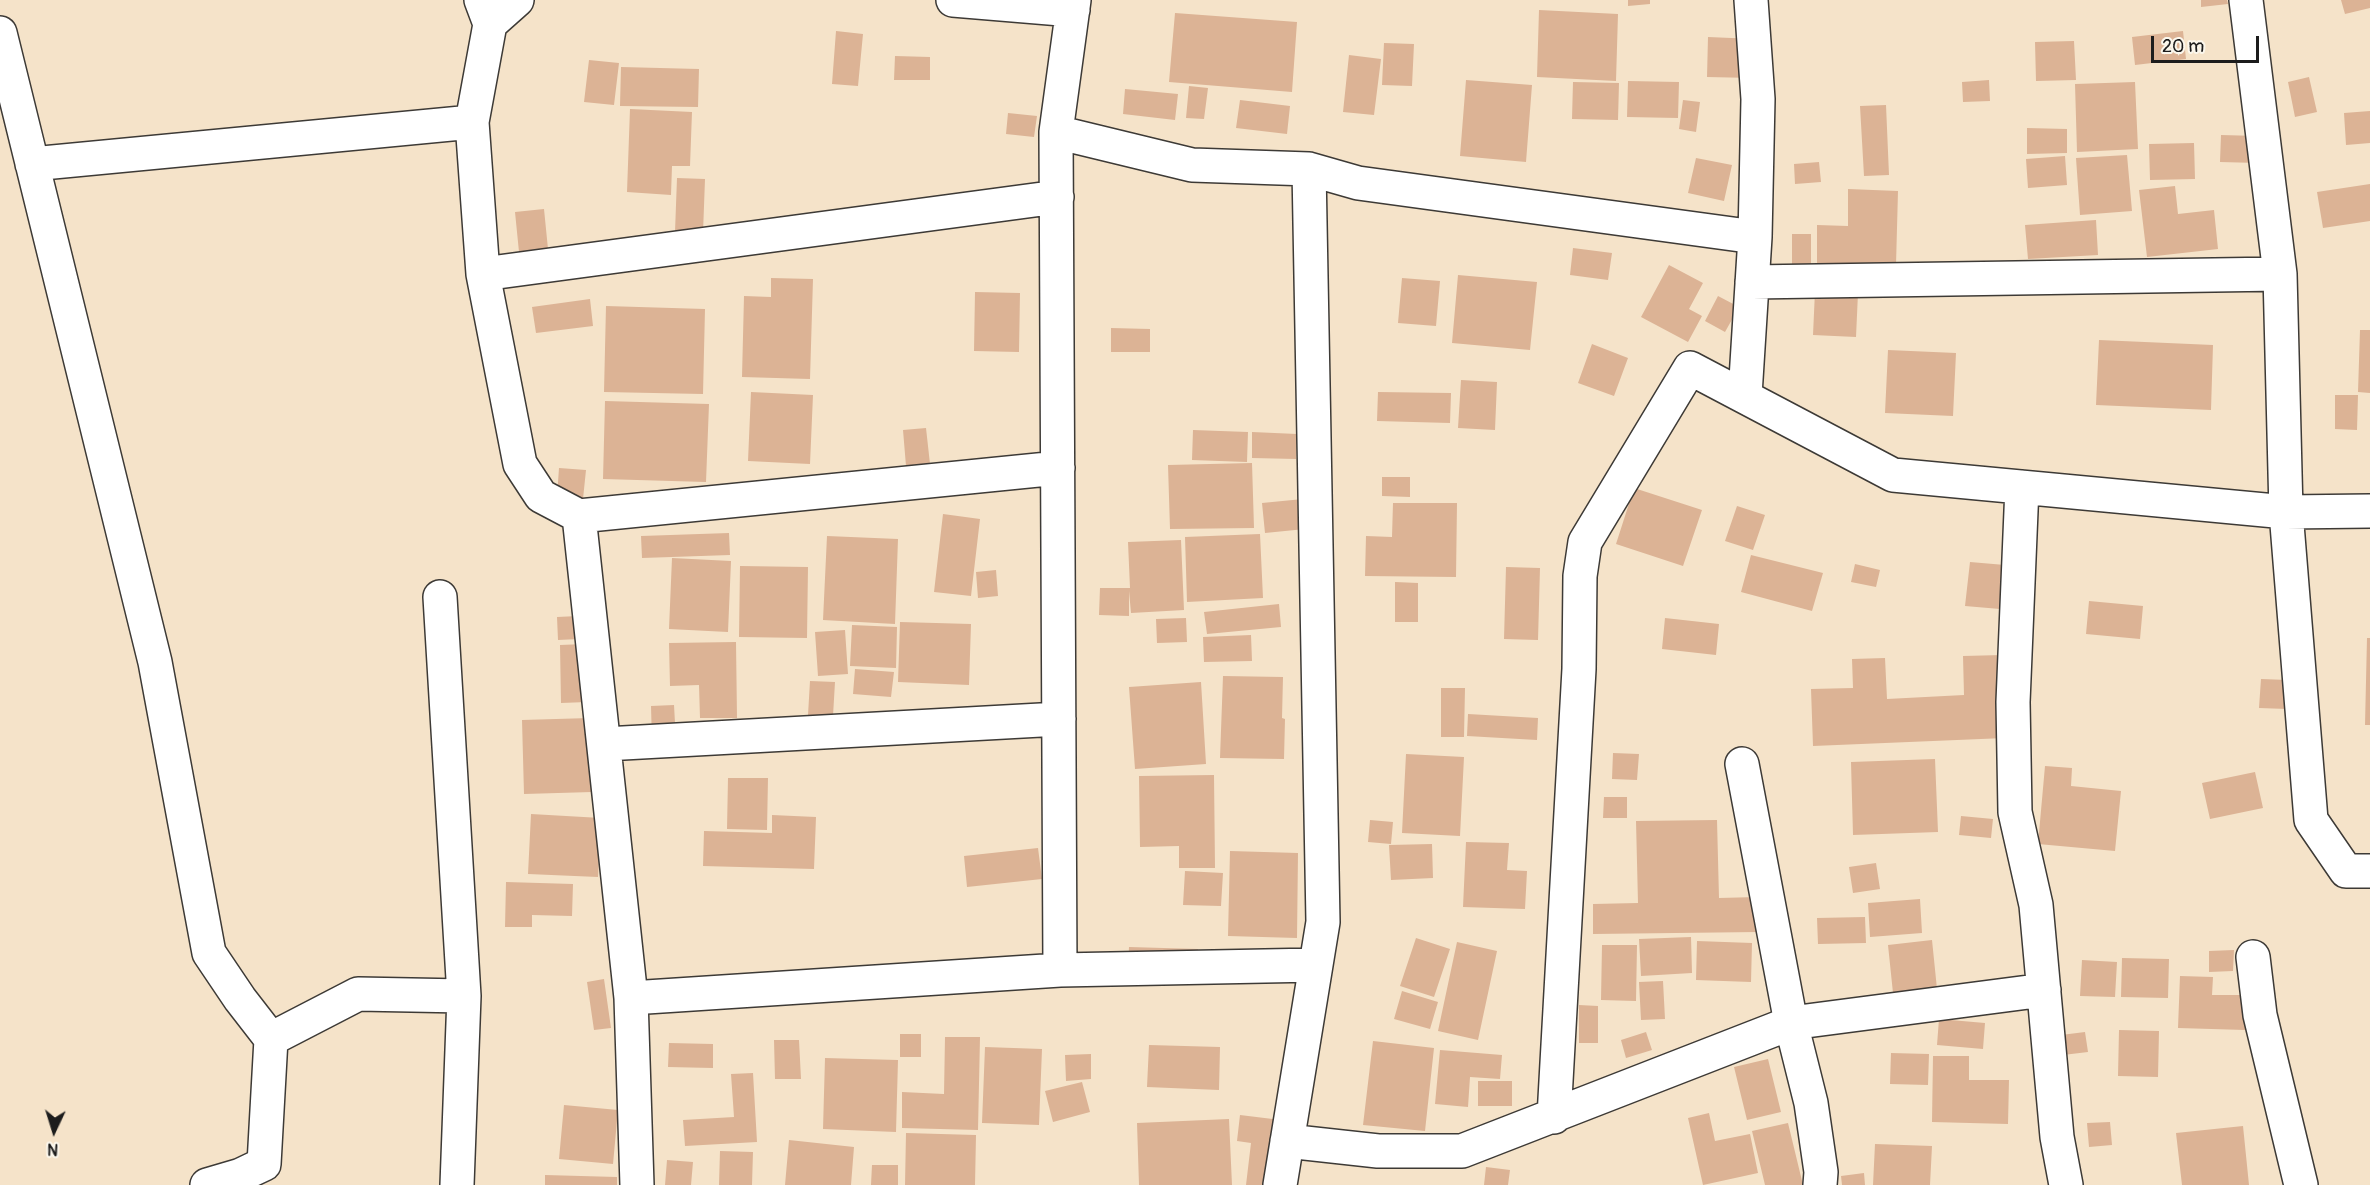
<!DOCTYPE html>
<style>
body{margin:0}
#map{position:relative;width:2370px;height:1185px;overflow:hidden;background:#f5e3c9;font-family:Pangolin,sans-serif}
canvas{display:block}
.north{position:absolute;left:24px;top:1101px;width:60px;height:60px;-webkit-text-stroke:4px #fbf7ec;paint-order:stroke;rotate:184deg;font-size:16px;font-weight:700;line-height:24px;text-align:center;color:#1c1c1c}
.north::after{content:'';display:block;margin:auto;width:21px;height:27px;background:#1c1c1c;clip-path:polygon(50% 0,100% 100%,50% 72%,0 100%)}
.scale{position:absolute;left:2151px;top:36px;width:108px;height:27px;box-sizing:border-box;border:3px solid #1c1c1c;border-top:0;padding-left:8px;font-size:18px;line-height:21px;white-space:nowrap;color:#1c1c1c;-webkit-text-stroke:4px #fbf7ec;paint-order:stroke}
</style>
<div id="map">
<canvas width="2370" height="1185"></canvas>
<div class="north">N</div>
<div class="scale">20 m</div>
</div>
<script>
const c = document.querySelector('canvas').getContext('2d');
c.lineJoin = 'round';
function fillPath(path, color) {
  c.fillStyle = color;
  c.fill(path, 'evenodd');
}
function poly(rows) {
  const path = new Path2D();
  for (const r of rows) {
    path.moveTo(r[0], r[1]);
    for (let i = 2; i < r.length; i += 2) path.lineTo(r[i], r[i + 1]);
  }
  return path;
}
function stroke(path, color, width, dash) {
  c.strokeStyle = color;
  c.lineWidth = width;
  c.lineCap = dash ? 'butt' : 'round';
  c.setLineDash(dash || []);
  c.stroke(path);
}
const building = poly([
 [1628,0,1650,0,1650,4,1628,6],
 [2201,0,2227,0,2228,4,2201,7],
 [2341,0,2370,0,2370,8,2345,14],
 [1539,10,1618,14,1616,81,1537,77],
 [1175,13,1297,22,1292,92,1169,82],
 [836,31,863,34,858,86,832,84],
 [2183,31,2186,59,2135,65,2132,37],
 [1708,37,1755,39,1753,78,1707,77],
 [2074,41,2076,80,2036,81,2035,42],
 [1384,43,1414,44,1412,86,1382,85],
 [1349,55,1381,59,1374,115,1343,112],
 [895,56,930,57,930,80,894,80],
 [589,60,619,63,614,105,584,102],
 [621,67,699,69,698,107,620,106],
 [2309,77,2317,112,2295,117,2288,82],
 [1466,80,1532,85,1526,162,1460,156],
 [1989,80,1990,101,1963,102,1962,82],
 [1628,81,1679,82,1678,118,1627,117],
 [1573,82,1619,83,1618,120,1572,119],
 [2135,82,2138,149,2077,152,2075,84],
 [1189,86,1208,88,1204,119,1186,118],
 [1125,89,1178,94,1175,120,1123,114],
 [1240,100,1290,106,1287,134,1236,128],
 [1683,100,1700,102,1696,132,1679,129],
 [1886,105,1889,175,1864,176,1860,106],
 [630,109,692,112,690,166,672,166,671,195,627,192],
 [2370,111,2370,143,2346,145,2344,113],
 [1008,113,1037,116,1034,137,1006,134],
 [2027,128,2067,129,2067,153,2027,154],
 [2221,135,2258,136,2258,163,2220,162],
 [2194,143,2195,179,2150,180,2149,144],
 [2127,155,2132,211,2080,215,2076,158],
 [2065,156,2067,185,2028,188,2026,159],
 [1696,158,1732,165,1724,201,1688,193],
 [1819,162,1821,182,1795,184,1794,164],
 [677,178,705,179,703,233,675,232],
 [2370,184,2370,221,2323,228,2317,192],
 [2175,186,2178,214,2214,210,2218,249,2147,257,2139,190],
 [1848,189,1898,191,1896,265,1817,263,1817,225,1848,226],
 [544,209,548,249,519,252,515,212],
 [2096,220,2098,255,2028,259,2025,225],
 [1792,234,1811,234,1811,264,1792,264],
 [1573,248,1612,253,1608,280,1570,275],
 [1669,265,1703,283,1689,309,1702,316,1688,342,1641,317],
 [1458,275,1537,282,1530,350,1452,343],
 [771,278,813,279,810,379,742,377,744,296,771,297],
 [1402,278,1440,281,1436,326,1398,323],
 [1815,291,1858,293,1856,337,1813,335],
 [975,292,1020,293,1019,352,974,351],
 [1718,296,1739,307,1725,332,1705,321],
 [590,299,593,326,536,333,532,307],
 [606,306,705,309,703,394,604,392],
 [1111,328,1150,329,1150,352,1111,352],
 [2360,330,2370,330,2370,393,2358,392],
 [2099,340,2213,345,2211,410,2096,405],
 [1592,344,1628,358,1614,396,1578,383],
 [1888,350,1956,353,1953,416,1885,413],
 [1461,380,1497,382,1495,430,1458,428],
 [751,392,813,395,810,464,748,461],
 [1378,392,1451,393,1450,423,1377,421],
 [2335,395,2358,395,2357,430,2335,429],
 [605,401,709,404,706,482,603,479],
 [926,428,930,464,906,466,903,430],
 [1193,430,1248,432,1247,462,1192,460],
 [1252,432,1297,434,1296,459,1252,458],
 [1252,463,1254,528,1170,529,1168,465],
 [559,468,586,470,583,499,557,497],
 [1382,477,1410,477,1410,497,1382,496],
 [1634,488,1702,510,1683,566,1616,544],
 [1303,499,1305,529,1265,533,1262,503],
 [1393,503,1457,503,1456,577,1365,576,1366,536,1392,537],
 [1737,506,1765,515,1753,550,1725,541],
 [943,514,980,519,971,596,934,592],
 [729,533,730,555,642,558,641,536],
 [1260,534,1263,598,1187,602,1185,537],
 [827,536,898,539,895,624,823,620],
 [1181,540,1184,610,1131,613,1129,591,1129,616,1099,615,1100,588,1130,588,1128,542],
 [1751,555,1823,573,1812,611,1741,592],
 [672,558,731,561,728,632,669,629],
 [1970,562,2005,565,2000,609,1965,606],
 [1855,564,1880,570,1876,587,1851,582],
 [740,566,808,567,807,638,739,637],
 [1506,567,1540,568,1538,640,1504,639],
 [996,570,998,596,978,598,976,572],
 [1395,582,1418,583,1418,622,1395,622],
 [2089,601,2143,606,2140,639,2086,634],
 [1279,604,1281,627,1207,634,1204,612],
 [578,616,579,639,558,640,557,617],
 [1186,618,1187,642,1157,643,1156,619],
 [1665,618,1719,624,1716,655,1662,649],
 [900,622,971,624,969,685,898,682],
 [852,625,897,627,896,668,850,666],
 [845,630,848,674,818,676,815,632],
 [1251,635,1252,661,1204,662,1203,637],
 [2367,638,2370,638,2370,725,2365,725],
 [736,642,737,718,700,718,699,685,670,686,669,643],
 [585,644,587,702,561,703,560,645],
 [2002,655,2005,738,1813,746,1811,689,1853,688,1852,659,1885,658,1887,699,1964,695,1963,656],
 [855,669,894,672,891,697,853,694],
 [1223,676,1283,677,1282,718,1285,719,1284,759,1220,758],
 [2261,679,2288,680,2287,709,2259,708],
 [810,681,835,682,833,716,808,715],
 [1201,682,1206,764,1135,769,1129,687],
 [1441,688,1465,688,1464,737,1441,737],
 [674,705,676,741,652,742,651,706],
 [1468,714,1538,718,1537,740,1467,736],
 [590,718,592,792,524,794,522,720],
 [1613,753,1639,754,1637,780,1612,779],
 [1406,754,1464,757,1460,836,1402,833],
 [1935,759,1938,832,1853,835,1851,762],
 [2045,766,2072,768,2071,786,2121,791,2115,851,2038,844],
 [2255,772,2263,808,2210,819,2202,783],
 [1214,775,1215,868,1179,868,1179,846,1140,847,1139,776],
 [728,778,768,778,767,830,727,829],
 [1604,797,1627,797,1627,818,1603,818],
 [531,814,601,818,598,877,528,874],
 [772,815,816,817,814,869,703,866,704,831,772,833],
 [1961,816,1993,819,1991,838,1959,835],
 [1370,820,1393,822,1391,844,1368,842],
 [1717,820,1719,898,1757,897,1758,932,1593,934,1593,904,1638,903,1636,821],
 [1466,842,1509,843,1507,870,1527,871,1525,909,1463,907],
 [1432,844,1433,878,1391,880,1389,845],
 [1038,848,1042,879,967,887,964,856],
 [1230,851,1298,853,1297,938,1228,936],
 [1876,863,1880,889,1853,893,1849,867],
 [1185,871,1223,873,1221,906,1183,905],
 [506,882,573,884,572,916,532,915,532,927,505,927],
 [1920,899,1922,933,1870,937,1868,903],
 [1865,917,1866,943,1818,944,1817,918],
 [1691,937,1692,973,1641,976,1639,939],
 [1416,938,1450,949,1434,997,1400,986],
 [1932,940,1937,989,1893,993,1888,945],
 [1697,941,1752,943,1751,982,1696,980],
 [1457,942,1497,951,1478,1040,1438,1031],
 [1602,945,1637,945,1636,1001,1601,1000],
 [1129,947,1198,949,1197,970,1128,968],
 [2234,950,2233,971,2209,972,2209,951],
 [2122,958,2169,959,2168,998,2121,997],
 [2082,960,2117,962,2115,997,2080,996],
 [2180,976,2213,977,2212,995,2245,995,2245,1030,2178,1028],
 [604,979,611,1028,594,1030,587,982],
 [1663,981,1665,1019,1641,1020,1639,982],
 [1402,991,1438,1002,1430,1029,1394,1019],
 [1579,1005,1598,1006,1598,1043,1579,1043],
 [1939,1019,1985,1023,1983,1049,1937,1045],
 [2119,1030,2159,1031,2158,1077,2118,1076],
 [1646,1032,1652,1050,1626,1058,1621,1040],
 [2085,1032,2088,1052,2063,1055,2061,1035],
 [900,1034,921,1034,921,1057,900,1057],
 [945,1037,980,1037,978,1130,902,1128,902,1092,944,1094],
 [774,1040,799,1040,801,1079,775,1079],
 [1373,1041,1434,1048,1425,1131,1363,1125],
 [669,1043,713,1044,713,1068,668,1067],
 [1149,1045,1220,1047,1219,1090,1147,1087],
 [985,1047,1042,1049,1039,1125,982,1123],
 [1440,1050,1502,1055,1500,1079,1470,1077,1468,1107,1435,1104],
 [1891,1053,1929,1054,1928,1085,1890,1084],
 [1091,1054,1091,1079,1066,1081,1065,1055],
 [1933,1056,1969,1056,1969,1080,2009,1080,2008,1124,1932,1122],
 [825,1058,898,1060,896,1132,823,1129],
 [1768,1059,1781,1112,1747,1120,1734,1067],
 [753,1073,757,1142,685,1146,683,1120,734,1117,731,1074],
 [1478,1081,1512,1081,1512,1106,1478,1106],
 [1082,1082,1090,1112,1053,1122,1045,1091],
 [564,1105,618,1110,613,1164,559,1159],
 [1709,1113,1715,1141,1750,1134,1758,1173,1703,1185,1688,1118],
 [1240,1115,1289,1121,1281,1185,1246,1185,1251,1143,1237,1141],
 [1229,1119,1232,1185,1139,1185,1137,1123],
 [2110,1122,2112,1145,2089,1147,2087,1123],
 [1788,1123,1803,1185,1765,1185,1752,1131],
 [2243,1126,2249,1185,2182,1185,2176,1133],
 [906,1133,976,1135,975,1185,905,1185],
 [789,1140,854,1147,851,1185,785,1185],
 [1875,1144,1932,1146,1930,1185,1873,1185],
 [720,1151,753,1152,752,1185,719,1185],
 [667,1160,693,1162,691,1185,665,1185],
 [872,1165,898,1165,898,1185,871,1185],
 [1486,1167,1510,1170,1508,1185,1484,1185],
 [1864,1173,1865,1185,1842,1185,1841,1176],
 [545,1175,617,1177,617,1185,545,1185]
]);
const minor = poly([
 [481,0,490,24,472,122,483,274,520,464,541,496,579,516,631,998,637,1185],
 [953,0,1073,10],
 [2246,0,2280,274,2286,512,2311,820,2346,871,2370,871],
 [490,24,517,0],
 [0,33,155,662,209,953,240,999,271,1039],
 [1056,132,1192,165,1309,169,1358,183,1755,237],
 [32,164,472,122],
 [483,274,1057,197],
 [1752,282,2280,274],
 [1745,395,1755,237,1758,99,1751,0],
 [2022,487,2013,702,2015,812,2036,905,2057,1137,2066,1185],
 [579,516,1058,468],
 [440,597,464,996,457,1185],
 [605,744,1059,719],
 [1742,764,1791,1023,1811,1103,1821,1172,1820,1185],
 [2253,957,2260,1015,2301,1185],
 [1060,970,1056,132,1074,0],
 [631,998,1060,970,1316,965],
 [1554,1117,1579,669,1580,576,1585,542,1690,368,1893,475,2286,512,2370,511],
 [1287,1141,1378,1151,1462,1151,1791,1023,2044,990],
 [207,1185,241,1175,264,1164,271,1039,358,994,464,996],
 [1280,1185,1323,922,1309,169]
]);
fillPath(building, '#dcb395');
stroke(minor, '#3d3a36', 36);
stroke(minor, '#fff', 33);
</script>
